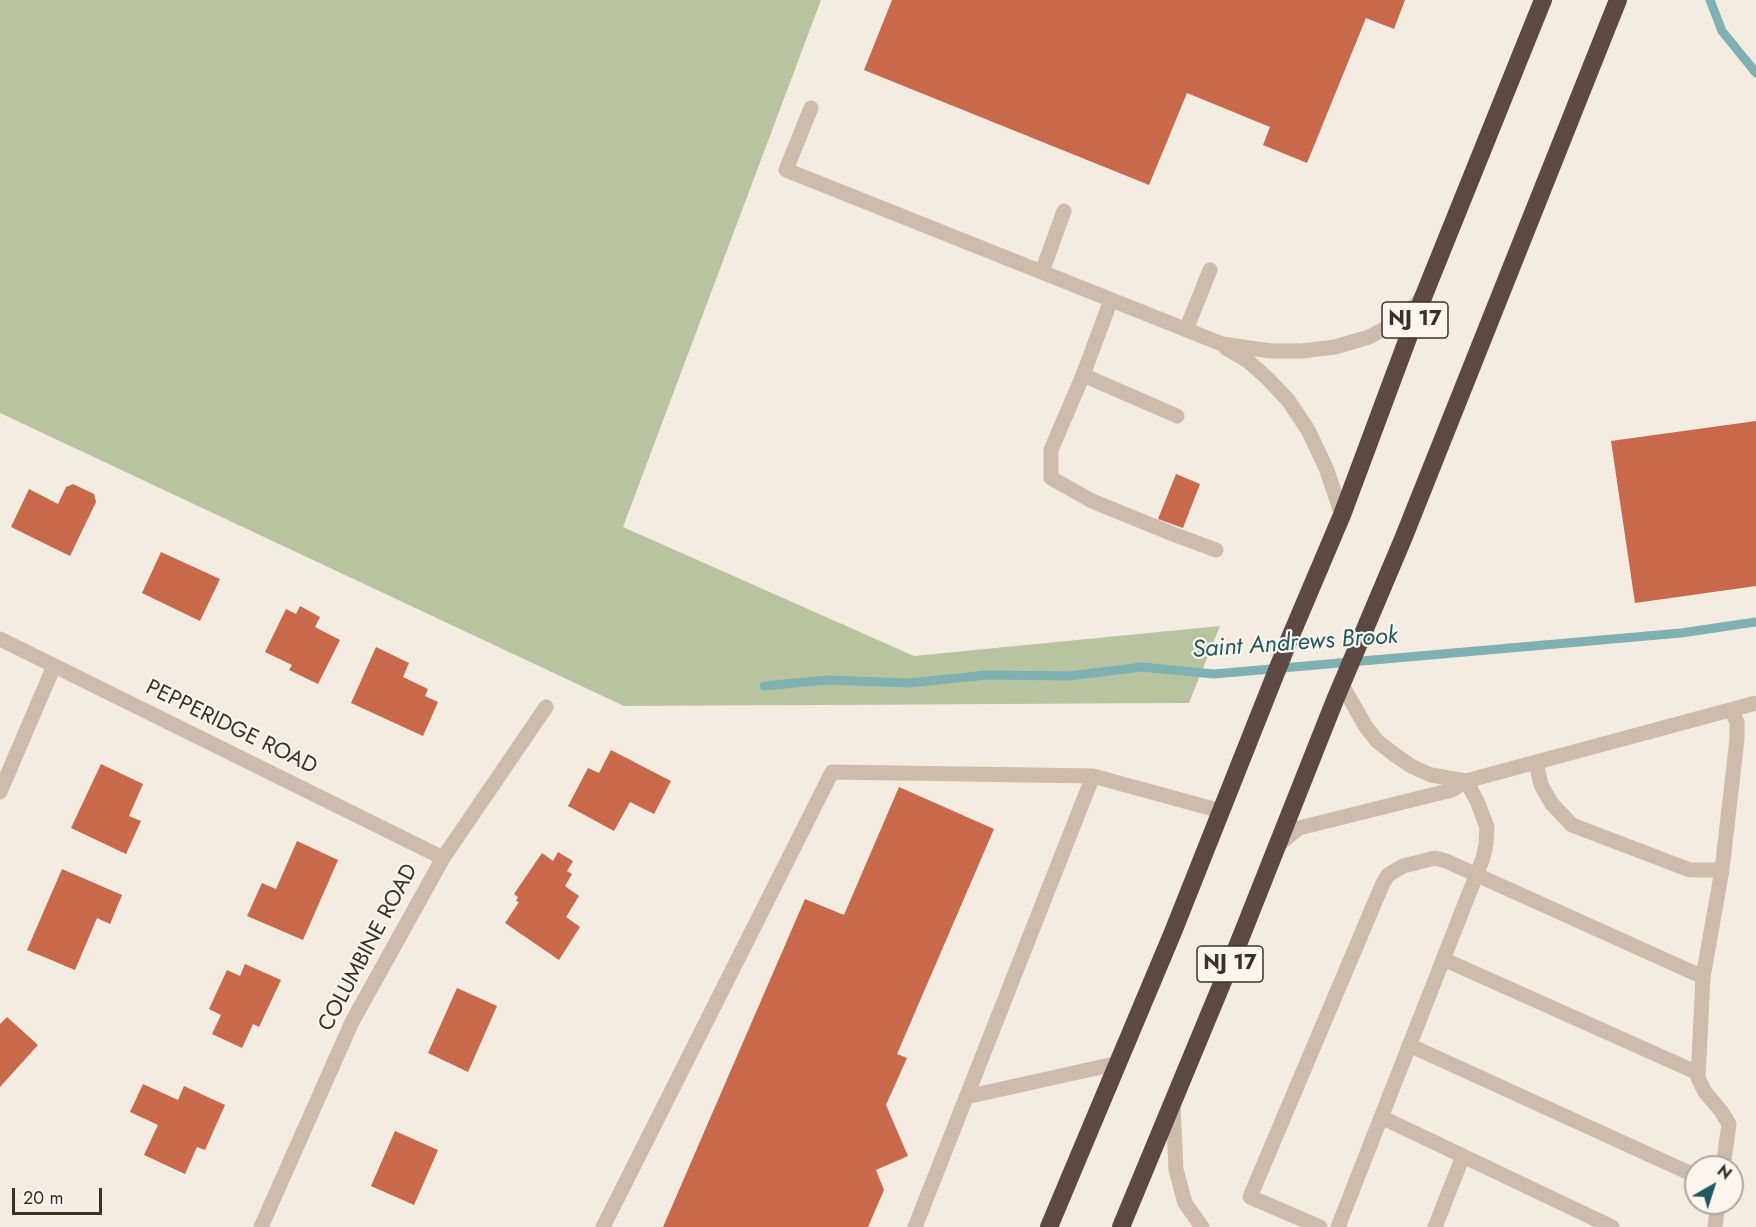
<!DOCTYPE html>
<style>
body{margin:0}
#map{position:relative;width:1756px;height:1227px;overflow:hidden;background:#f4ebe1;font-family:Jost,sans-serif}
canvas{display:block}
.north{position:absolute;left:1684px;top:1155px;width:60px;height:60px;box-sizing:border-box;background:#fbf5ee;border:2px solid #aea6a0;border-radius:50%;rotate:39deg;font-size:16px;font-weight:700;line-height:24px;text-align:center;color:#3b302b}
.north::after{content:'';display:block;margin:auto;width:21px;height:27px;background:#1f5a5e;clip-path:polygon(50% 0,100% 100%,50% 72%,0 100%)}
.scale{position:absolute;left:12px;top:1188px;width:90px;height:27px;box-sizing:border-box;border:3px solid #3b302b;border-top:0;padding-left:8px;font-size:18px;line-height:21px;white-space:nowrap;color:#3b302b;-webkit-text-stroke:4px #fbf5ee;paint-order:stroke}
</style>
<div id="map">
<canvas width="1756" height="1227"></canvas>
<div class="north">N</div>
<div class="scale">20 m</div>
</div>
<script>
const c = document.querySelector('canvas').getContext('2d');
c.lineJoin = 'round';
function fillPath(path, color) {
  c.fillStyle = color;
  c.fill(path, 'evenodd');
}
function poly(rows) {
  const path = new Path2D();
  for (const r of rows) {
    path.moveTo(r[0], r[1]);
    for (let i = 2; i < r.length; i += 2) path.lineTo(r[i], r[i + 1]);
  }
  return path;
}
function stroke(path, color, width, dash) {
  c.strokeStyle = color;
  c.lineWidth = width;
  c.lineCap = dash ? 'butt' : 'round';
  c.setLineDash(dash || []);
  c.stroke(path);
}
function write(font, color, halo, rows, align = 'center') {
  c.font = font + ' Jost,sans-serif';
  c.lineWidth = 4.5;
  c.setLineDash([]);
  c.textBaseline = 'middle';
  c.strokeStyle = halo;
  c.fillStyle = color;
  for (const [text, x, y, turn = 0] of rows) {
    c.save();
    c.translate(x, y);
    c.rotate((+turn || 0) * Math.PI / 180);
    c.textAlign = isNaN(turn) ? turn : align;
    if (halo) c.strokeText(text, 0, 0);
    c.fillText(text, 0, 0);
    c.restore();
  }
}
const green = poly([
 [0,0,821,0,623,527,914,656,1220,626,1189,703,624,706,0,413]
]);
const stream = poly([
 [1710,0,1722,31,1756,73],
 [764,686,827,680,909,683,987,675,1069,676,1142,667,1214,674,1681,633,1756,622]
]);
const building = poly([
 [892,0,1405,0,1394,29,1366,18,1307,163,1263,145,1270,127,1187,93,1149,185,864,70],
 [1756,421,1756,586,1635,603,1611,441],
 [1176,474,1200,484,1183,528,1158,519],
 [73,484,94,494,96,502,70,556,11,527,29,489,58,504,66,487],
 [161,552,220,579,200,621,142,593],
 [300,606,320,617,315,627,340,640,318,684,289,670,292,665,265,652,286,609,296,614],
 [376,647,409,663,403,677,428,689,425,696,438,702,423,736,351,703],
 [611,750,671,781,654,814,630,802,614,831,568,806,588,768,599,773],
 [101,764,143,784,129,816,141,821,126,854,71,828],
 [899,787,994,829,897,1054,907,1058,886,1105,908,1156,876,1170,884,1190,868,1227,663,1227,805,899,844,915],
 [297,841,338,860,303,940,247,916,262,883,276,889],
 [558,852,573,861,567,871,572,874,565,886,579,896,566,917,580,927,559,960,505,923,519,902,516,901,518,897,514,894,542,853,553,861],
 [62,869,122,895,110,924,97,918,75,970,27,950],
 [245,964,281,980,259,1027,253,1024,242,1048,212,1034,221,1015,209,1009,227,970,240,976],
 [457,988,497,1006,468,1072,428,1053],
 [7,1017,38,1045,0,1087,0,1024],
 [143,1084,178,1100,184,1086,225,1105,205,1150,197,1147,185,1174,144,1155,158,1125,130,1112],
 [395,1131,438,1150,414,1205,371,1186]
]);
const minor = poly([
 [811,108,786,170,1222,344,1271,351,1302,351,1335,347,1369,337,1401,320,1420,300],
 [1042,272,1064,211],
 [1111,300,1083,375,1051,450,1051,478,1092,501,1173,534,1216,550],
 [1186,330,1210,270],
 [1226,348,1248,361,1267,378,1288,400,1308,430,1326,468,1342,515],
 [1083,375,1177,416],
 [0,639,443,858],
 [1342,685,1366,727,1377,741,1395,755,1411,766,1431,775,1466,781],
 [1536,762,1541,785,1552,804,1572,825,1690,870,1722,870,1737,739,1737,722,1731,710],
 [0,792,54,666],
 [1278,845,1299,828,1452,790,1466,781,1756,703],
 [1443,959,1698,1073],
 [1703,977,1722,870],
 [1409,1045,1696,1176],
 [966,1097,1119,1063],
 [1173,1105,1176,1170,1185,1203,1202,1227],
 [1381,1117,1612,1227],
 [261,1227,352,1022,443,858,546,707],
 [603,1227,832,772,1093,776,1221,811],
 [915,1227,1093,776],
 [1320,1227,1250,1197,1383,883,1388,875,1403,866,1435,858,1446,861,1703,977,1698,1078,1705,1092,1721,1111,1729,1124,1723,1167],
 [1338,1227,1483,858,1486,844,1487,827,1477,801,1466,781],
 [1435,1227,1463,1156],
 [1715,1227,1718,1203]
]);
const highway = poly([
 [1049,1227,1173,932,1289,640,1342,515,1424,295,1543,0],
 [1121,1227,1233,957,1335,700,1403,539,1618,0]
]);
const shields = [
 [1415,320,66],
 [1230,964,66]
];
const shieldNames = [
 ["NJ 17",1415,320],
 ["NJ 17",1230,964]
];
const streetNames = [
 ["PEPPERIDGE ROAD",231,728,26],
 ["COLUMBINE ROAD",369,948,-62]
];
const waterNames = [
 ["Saint Andrews Brook",1295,644,-4]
];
fillPath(green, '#b8c4a0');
stroke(stream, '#7fb0b2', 9);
fillPath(building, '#c8694b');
stroke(minor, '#cdbbac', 15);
stroke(highway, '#5c4a42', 18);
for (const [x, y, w] of shields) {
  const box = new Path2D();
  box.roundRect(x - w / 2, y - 18, w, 36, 4.5);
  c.fillStyle = '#fbf5ee';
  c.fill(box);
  stroke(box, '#3b302b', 1.5);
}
write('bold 21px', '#3b302b', null, shieldNames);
write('22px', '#3b302b', '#fbf5ee', streetNames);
write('italic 24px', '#1f5a5e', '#fbf5ee', waterNames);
</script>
